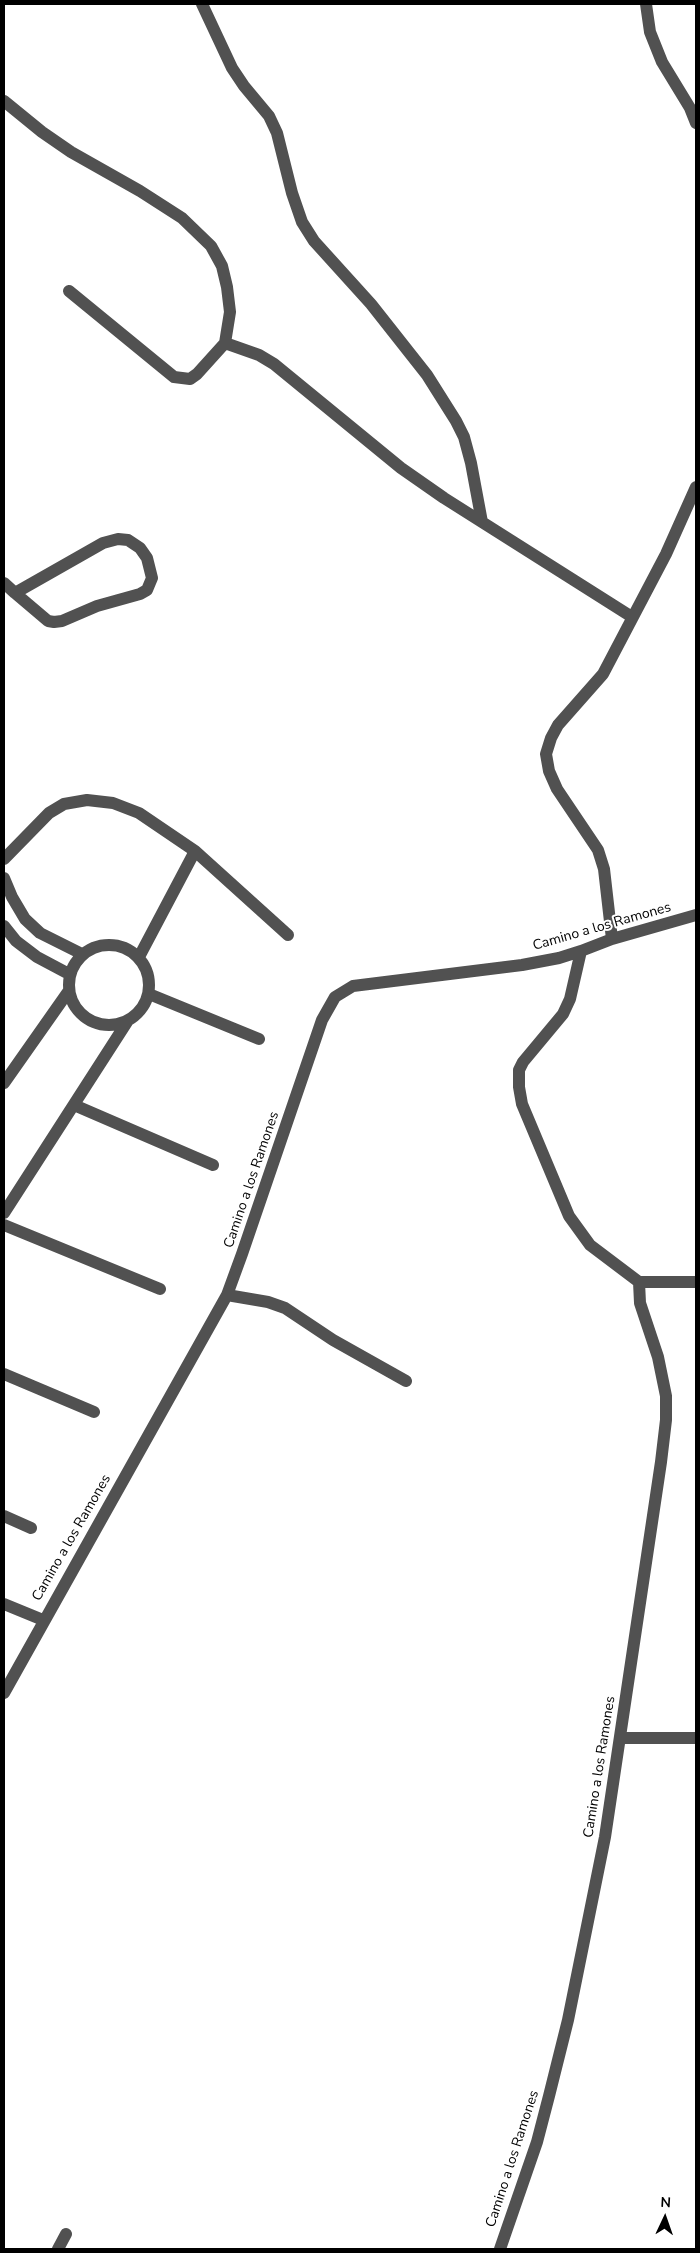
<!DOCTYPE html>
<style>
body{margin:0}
#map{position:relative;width:700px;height:2253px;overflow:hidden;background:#fff;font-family:"Nunito Sans",sans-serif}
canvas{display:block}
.frame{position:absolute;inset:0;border:5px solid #000;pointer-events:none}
.north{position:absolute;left:640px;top:2193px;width:50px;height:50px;-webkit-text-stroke:4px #fff;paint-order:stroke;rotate:3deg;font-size:14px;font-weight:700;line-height:20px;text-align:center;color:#000}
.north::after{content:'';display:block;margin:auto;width:18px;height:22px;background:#000;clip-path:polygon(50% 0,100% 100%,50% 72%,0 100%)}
</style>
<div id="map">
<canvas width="700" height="2253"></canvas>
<div class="frame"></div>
<div class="north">N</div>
</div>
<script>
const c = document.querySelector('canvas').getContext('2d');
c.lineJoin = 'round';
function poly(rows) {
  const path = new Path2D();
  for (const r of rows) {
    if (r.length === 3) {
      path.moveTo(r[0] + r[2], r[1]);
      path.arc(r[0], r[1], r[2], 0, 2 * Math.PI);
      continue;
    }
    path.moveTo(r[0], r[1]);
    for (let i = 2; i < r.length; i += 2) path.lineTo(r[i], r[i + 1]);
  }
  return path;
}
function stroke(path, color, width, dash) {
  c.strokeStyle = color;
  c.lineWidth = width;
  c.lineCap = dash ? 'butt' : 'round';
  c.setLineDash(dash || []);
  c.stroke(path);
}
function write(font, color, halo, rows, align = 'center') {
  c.font = font + ' "Nunito Sans",sans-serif';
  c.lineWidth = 4;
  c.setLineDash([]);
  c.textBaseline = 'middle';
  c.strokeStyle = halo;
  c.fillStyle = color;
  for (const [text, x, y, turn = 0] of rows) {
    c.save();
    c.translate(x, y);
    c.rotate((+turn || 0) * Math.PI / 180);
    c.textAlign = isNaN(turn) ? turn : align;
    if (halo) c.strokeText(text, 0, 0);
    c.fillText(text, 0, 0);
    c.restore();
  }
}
const minor = poly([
 [202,4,232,68,244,86,269,116,277,133,292,193,302,222,314,241,371,304,427,375,456,421,464,437,471,463,482,522],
 [646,4,650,32,662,62,690,108,696,123],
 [4,101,42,132,71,152,140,191,182,218,211,246,222,266,227,287,230,312,225,343,197,374,190,379,174,377,69,291],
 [225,343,259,355,274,364,401,468,444,498,632,617],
 [4,583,15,593,48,621,54,622,62,621,97,606,140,594,147,590,152,578,147,558,140,548,128,540,118,539,103,543,15,593],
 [4,859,49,813,64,804,87,800,113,803,139,813,195,851,288,935],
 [4,878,12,897,25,919,40,933,82,954],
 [4,926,16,941,37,957,69,974],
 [612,939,604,869,598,850,557,789,549,771,546,754,551,738,558,725,603,674,666,554,696,487],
 [109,985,40],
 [581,951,570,999,563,1014,523,1062,519,1070,519,1087,522,1104,569,1216,590,1245,639,1282,696,1282],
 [139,957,195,851],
 [149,994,259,1039],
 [4,1083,68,992],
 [74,1105,213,1165],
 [4,1213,127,1022],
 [4,1225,160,1289],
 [227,1295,268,1302,285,1308,333,1340,406,1381],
 [4,1374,94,1412],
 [4,1516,31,1528],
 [4,1604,43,1620],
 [4,1693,227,1295,242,1254,322,1020,335,997,353,986,522,965,559,958,581,951,612,939,696,915],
 [620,1738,696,1738],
 [58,2249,66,2234],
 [500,2249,537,2142,549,2096,568,2020,605,1837,661,1462,666,1420,666,1396,658,1357,640,1303,639,1282]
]);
const streetNames = [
 ["Camino a los Ramones",602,927,-16],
 ["Camino a los Ramones",252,1180,-71],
 ["Camino a los Ramones",72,1538,-60],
 ["Camino a los Ramones",600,1767,-81],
 ["Camino a los Ramones",513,2159,-72]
];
stroke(minor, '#515151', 12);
write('14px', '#000', '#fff', streetNames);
</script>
